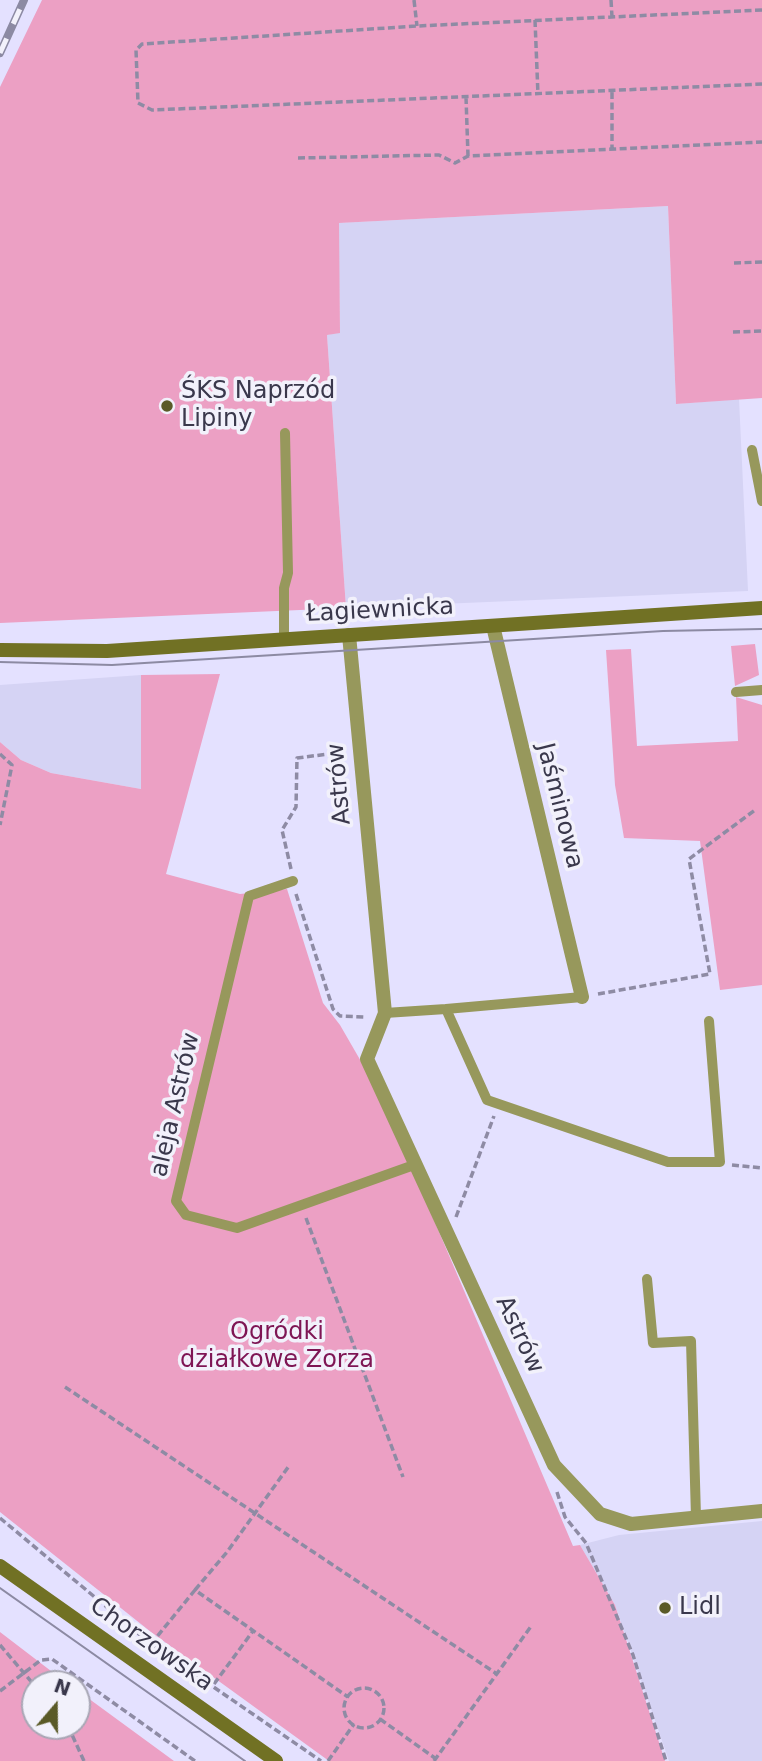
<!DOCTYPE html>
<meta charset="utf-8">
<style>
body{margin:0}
#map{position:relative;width:762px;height:1761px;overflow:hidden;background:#e4e1ff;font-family:"DejaVu Sans",sans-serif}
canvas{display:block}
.north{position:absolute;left:21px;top:1670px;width:70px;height:70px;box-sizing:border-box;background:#f2f1fb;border:2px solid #a8a7b5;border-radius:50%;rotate:20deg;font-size:19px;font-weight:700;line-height:28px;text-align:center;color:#3a384c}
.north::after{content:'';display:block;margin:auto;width:24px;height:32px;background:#5a5a27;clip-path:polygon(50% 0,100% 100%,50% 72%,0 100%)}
</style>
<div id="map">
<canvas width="762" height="1761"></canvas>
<div class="north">N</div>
</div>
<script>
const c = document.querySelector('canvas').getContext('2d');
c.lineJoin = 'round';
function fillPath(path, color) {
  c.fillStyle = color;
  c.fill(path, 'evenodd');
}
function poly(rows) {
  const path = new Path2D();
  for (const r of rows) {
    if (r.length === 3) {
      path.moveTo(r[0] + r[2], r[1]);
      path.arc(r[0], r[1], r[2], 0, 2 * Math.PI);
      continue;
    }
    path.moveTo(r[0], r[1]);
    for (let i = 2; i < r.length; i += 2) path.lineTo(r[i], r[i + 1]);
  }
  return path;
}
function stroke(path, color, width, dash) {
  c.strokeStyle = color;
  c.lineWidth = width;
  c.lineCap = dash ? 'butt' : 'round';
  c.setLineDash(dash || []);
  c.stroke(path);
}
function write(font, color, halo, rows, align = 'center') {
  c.font = font + ' "DejaVu Sans",sans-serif';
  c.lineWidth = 7;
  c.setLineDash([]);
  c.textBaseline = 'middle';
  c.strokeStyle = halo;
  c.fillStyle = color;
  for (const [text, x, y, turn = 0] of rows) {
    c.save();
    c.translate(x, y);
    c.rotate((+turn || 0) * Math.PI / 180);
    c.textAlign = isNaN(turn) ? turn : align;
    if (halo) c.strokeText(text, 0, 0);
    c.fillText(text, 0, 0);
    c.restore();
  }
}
const built = poly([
 [668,206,676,404,739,399,748,591,346,608,327,335,340,332,338,223],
 [141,675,141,789,51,773,21,760,0,742,0,685],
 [762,1521,762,1761,669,1761,615,1605,580,1545,619,1535]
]);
const green = poly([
 [42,0,762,0,762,398,676,404,668,206,339,223,340,333,327,335,346,608,0,623,0,87],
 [755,644,759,675,735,686,731,646],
 [631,649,637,746,738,741,736,697,762,705,762,985,720,990,700,841,624,838,615,785,606,650],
 [220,674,166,874,240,894,287,889,323,1003,340,1025,381,1096,573,1546,580,1545,615,1605,665,1761,329,1761,151,1632,0,1512,0,742,21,760,51,773,141,789,141,675],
 [0,1632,68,1684,35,1684,35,1726,77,1726,77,1690,174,1761,0,1761]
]);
const path = poly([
 [414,0,417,26],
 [611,0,612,17],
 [762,10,417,26,142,44,136,50,138,103,152,110,762,84],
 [535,20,538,95],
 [612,92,612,149],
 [466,97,468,156],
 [298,158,439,155,455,163,468,156,762,142],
 [734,263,762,262],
 [733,332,762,331],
 [0,754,12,765,0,825],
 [291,869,282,830,296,807,297,758,344,752],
 [296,894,333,1009,340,1016,366,1017],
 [598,994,710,974,689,859,755,810],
 [732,1165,762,1168],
 [456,1217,494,1116],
 [306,1218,403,1477],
 [65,1387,497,1674],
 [557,1492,565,1517,586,1543,633,1655,666,1761],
 [0,1518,151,1644,321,1761],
 [195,1590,227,1552,289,1466],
 [127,1635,149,1643],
 [151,1644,195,1590,348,1697],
 [0,1645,35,1686],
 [214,1684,253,1631],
 [364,1708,20],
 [0,1691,41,1660,52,1659,195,1761],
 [380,1719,439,1761],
 [68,1726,84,1761],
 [328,1761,354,1724],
 [434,1761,532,1625]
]);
const lane = poly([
 [752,450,762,501],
 [284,639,284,588,288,573,285,433],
 [736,692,762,690],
 [293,881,249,896,176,1201,186,1215,237,1228,414,1165],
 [582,997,446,1009,487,1100,668,1162,720,1162,709,1021],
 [385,1013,446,1009],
 [647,1279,653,1343,691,1341,696,1517]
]);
const street = poly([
 [493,626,582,997],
 [349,635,385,1013,367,1059,554,1465,600,1514,631,1524,762,1511]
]);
const secondary = poly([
 [0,650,107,651,762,608],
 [0,1566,276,1761]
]);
const tram = poly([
 [0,662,112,665,663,631,762,629],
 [0,1588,245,1761]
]);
const rail = poly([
 [0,53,24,0]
]);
const markers = [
 [167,406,7,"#5a5a27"],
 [665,1608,7,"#5a5a27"]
];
const poiNames = [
 ["ŚKS Naprzód",181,392],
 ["Lipiny",181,420],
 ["Lidl",679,1608]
];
const streetNames = [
 ["Łagiewnicka",380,611,-3],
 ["Astrów",340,784,-95],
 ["Jaśminowa",559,806,76],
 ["aleja Astrów",176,1105,-77],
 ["Astrów",519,1335,65],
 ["Chorzowska",151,1645,35]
];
const parkNames = [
 ["Ogródki",277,1333],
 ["działkowe Zorza",277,1361]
];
fillPath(built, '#d5d3f4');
fillPath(green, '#eca0c4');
stroke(path, '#8e8ba4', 3.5, [7, 3.5]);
stroke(lane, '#97985c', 10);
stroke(street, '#97985c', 14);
stroke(secondary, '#717124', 14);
stroke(tram, '#8c8aa3', 2);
stroke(rail, '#8c8aa3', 8);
stroke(rail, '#f2f1fb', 5, [16]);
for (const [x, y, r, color] of markers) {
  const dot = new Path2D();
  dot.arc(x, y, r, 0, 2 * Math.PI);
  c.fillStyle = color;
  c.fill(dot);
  stroke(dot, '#f2f1fb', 2.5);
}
write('24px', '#3a384c', '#f2f1fb', poiNames, 'left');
write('24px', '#3a384c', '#f2f1fb', streetNames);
write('24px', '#7e1554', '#f2f1fb', parkNames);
</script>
